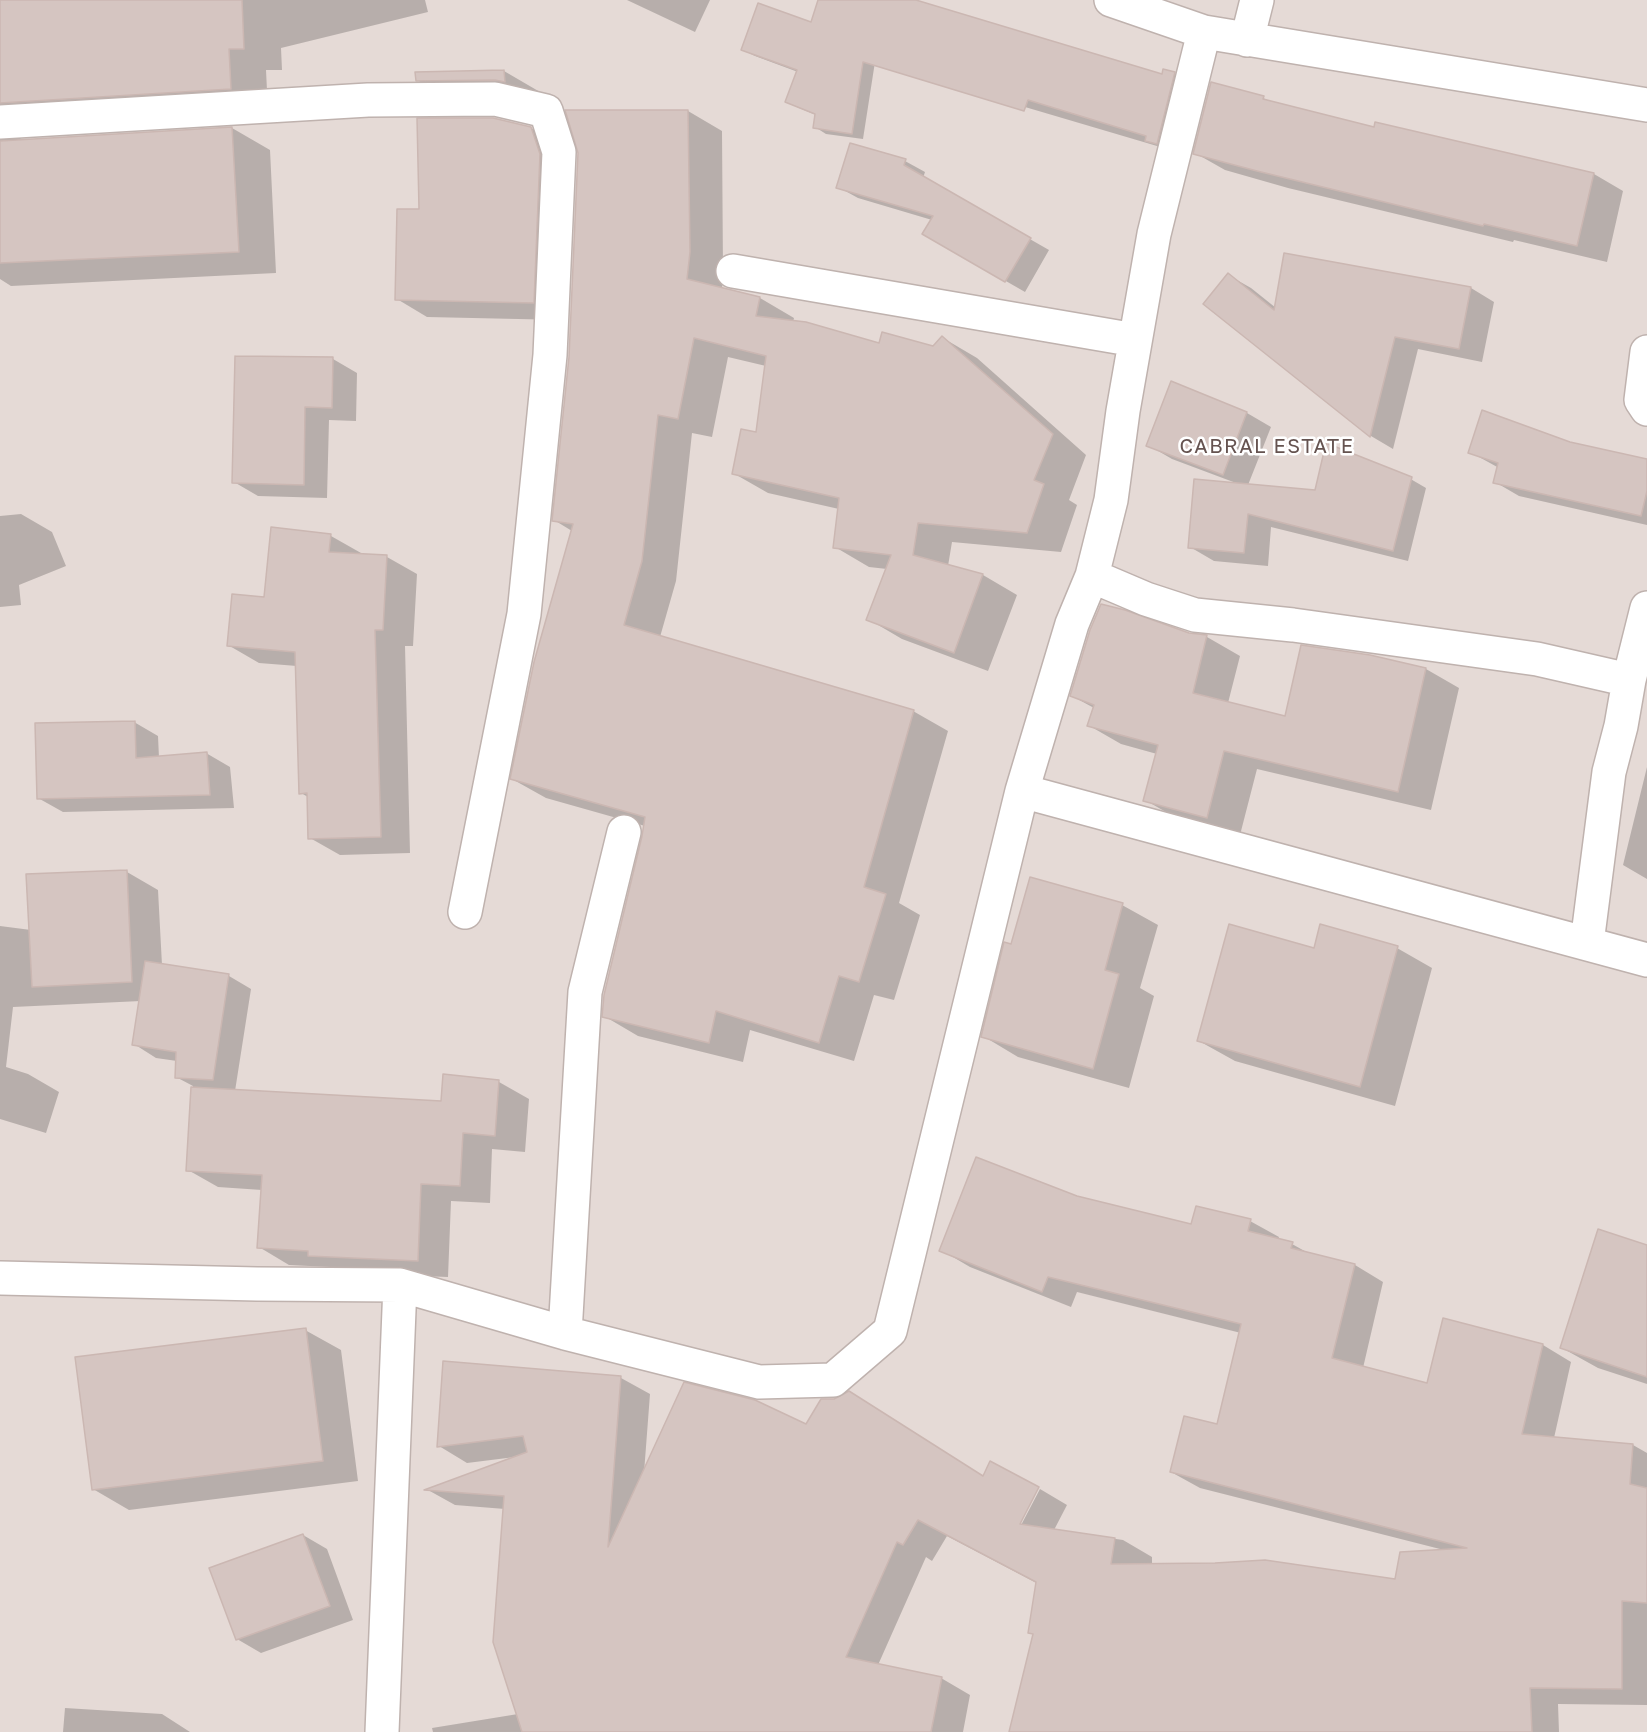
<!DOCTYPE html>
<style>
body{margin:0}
canvas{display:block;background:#f1eae7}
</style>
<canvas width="1647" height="1732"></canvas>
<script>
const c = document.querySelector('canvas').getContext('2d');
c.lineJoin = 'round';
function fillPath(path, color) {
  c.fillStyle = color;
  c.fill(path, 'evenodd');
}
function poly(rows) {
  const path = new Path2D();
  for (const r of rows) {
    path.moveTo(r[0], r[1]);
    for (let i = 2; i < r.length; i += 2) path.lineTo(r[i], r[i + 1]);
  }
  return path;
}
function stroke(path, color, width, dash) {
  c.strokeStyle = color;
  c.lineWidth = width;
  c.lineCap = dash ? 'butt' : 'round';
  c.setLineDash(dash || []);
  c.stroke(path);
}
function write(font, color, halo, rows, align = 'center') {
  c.font = font + ' "Golos Text",sans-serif';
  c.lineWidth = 5;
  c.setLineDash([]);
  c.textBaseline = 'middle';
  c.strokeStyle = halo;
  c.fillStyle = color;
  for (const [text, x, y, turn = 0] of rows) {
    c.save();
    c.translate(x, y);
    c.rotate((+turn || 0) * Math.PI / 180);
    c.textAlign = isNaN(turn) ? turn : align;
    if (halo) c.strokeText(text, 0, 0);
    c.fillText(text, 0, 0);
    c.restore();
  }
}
const residential = poly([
 [0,0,1647,0,1647,1732,0,1732]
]);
const shadow = poly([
 [0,0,425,0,428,12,281,48,282,70,266,70,268,111,21,136,20,141,232,128,270,150,276,273,11,286,0,279],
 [627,0,710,0,695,32],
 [877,49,863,139,826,134,815,127,816,115,799,108,787,102,798,72,755,56,743,50],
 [504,71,540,92,540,101,453,100,417,80],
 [1174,74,1206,92,1178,158,1157,146,1025,107,994,89],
 [1263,98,1271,102,1375,129,1594,174,1623,191,1607,262,1514,240,1513,242,1288,188,1225,170,1195,153],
 [688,111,722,131,723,272,722,289,760,298,794,318,793,322,880,345,934,348,943,338,977,358,1086,455,1069,500,1077,505,1061,552,952,542,948,566,983,575,1017,595,988,671,902,639,868,619,887,569,869,567,835,547,839,509,768,493,733,473,757,434,766,366,728,357,712,437,692,433,676,581,660,637,913,711,948,731,899,903,920,915,894,1000,874,995,854,1061,750,1030,743,1062,638,1036,604,1016,645,826,546,798,512,779,572,531,554,520],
 [531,128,561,146,563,320,427,317,397,299,421,211],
 [905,161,925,172,923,178,1049,250,1025,292,924,234,932,220,858,198,838,187],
 [1228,275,1251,288,1276,308,1471,288,1494,302,1482,362,1418,349,1393,449,1371,436,1205,304],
 [333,359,357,373,356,421,329,420,327,498,258,496,234,482],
 [1172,383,1247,413,1271,427,1248,485,1316,491,1402,474,1426,488,1408,561,1271,527,1268,566,1214,561,1190,547,1236,483,1172,459,1148,445],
 [1570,443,1647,461,1647,525,1519,496,1495,482,1499,468,1470,452],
 [21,514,52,532,66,566,19,585,21,605,0,607,0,516],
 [273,529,331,536,361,553,361,555,387,557,417,574,413,646,405,646,410,853,340,855,310,838,308,797,301,793,297,666,259,663,228,645,265,598],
 [1189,634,1207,637,1240,656,1228,703,1286,718,1369,656,1426,669,1459,688,1431,810,1257,769,1240,835,1178,819,1145,800,1157,754,1121,744,1088,725,1094,708,1072,696],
 [134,722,158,736,159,758,206,753,230,767,234,808,63,812,38,798],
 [1647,767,1647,879,1623,865],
 [127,872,158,890,162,965,229,976,251,989,235,1091,442,1102,499,1082,529,1099,525,1152,492,1149,490,1203,451,1201,448,1277,339,1273,330,1267,289,1265,259,1247,262,1190,218,1187,188,1170,193,1086,176,1077,177,1061,156,1058,134,1044,141,1001,13,1007,6,1067,28,1074,59,1092,46,1133,0,1119,0,926,31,930],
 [1122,905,1158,925,1140,988,1154,996,1129,1088,1018,1057,983,1036,1012,946],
 [1397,948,1432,968,1395,1106,1235,1061,1199,1041,1315,950],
 [1077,1198,1193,1226,1250,1221,1279,1237,1278,1240,1292,1244,1310,1254,1355,1265,1383,1282,1363,1368,1428,1384,1543,1345,1571,1362,1554,1438,1633,1445,1647,1453,1647,1705,1558,1704,1559,1732,1084,1732,1048,1589,947,1536,932,1561,926,1557,878,1665,941,1678,970,1695,963,1732,433,1732,432,1728,518,1714,505,1509,455,1505,428,1490,515,1457,467,1463,439,1446,621,1378,650,1394,644,1473,1018,1531,1040,1489,1067,1505,1054,1530,1123,1540,1152,1557,1152,1565,1396,1581,1444,1550,1200,1488,1171,1472,1218,1426,1241,1333,1077,1292,1071,1307,970,1267,941,1250],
 [1647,1247,1647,1384,1598,1368,1562,1348],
 [305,1330,341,1350,358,1481,129,1510,93,1489],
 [303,1535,327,1549,353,1620,261,1653,237,1639],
 [65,1708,162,1714,190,1732,63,1732]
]);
const building = poly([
 [0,0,242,0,244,49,229,49,231,89,0,103,0,0],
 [818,0,916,0,1162,74,1163,69,1175,72,1157,144,1145,141,1146,136,1028,100,1024,111,863,62,852,134,813,128,815,114,785,102,797,70,741,50,758,3,811,22,818,0],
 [504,70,505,82,495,80,416,81,415,72,504,70],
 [1211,82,1264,96,1263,99,1374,127,1375,122,1594,173,1577,246,1484,224,1483,226,1257,171,1193,154,1211,82],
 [565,110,688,110,690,252,687,279,760,297,756,316,806,322,879,343,882,332,933,346,942,336,1053,434,1034,480,1044,484,1027,533,918,523,913,555,983,574,954,653,866,620,891,555,833,548,839,498,732,474,741,429,756,432,766,356,694,338,678,419,658,415,642,561,624,625,914,710,864,887,886,894,859,982,839,976,819,1043,716,1011,709,1043,602,1017,604,995,642,836,645,817,510,779,534,662,573,524,552,521,569,357,578,153,565,110],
 [417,118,493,118,531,127,540,154,534,303,395,300,397,209,419,209,417,118],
 [232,127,239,252,0,263,0,141,232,127],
 [850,143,906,159,904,165,1031,238,1005,282,922,234,933,216,836,188,850,143],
 [1284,253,1471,287,1459,349,1395,337,1370,437,1203,304,1228,273,1274,310,1284,253],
 [235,356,333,357,332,408,305,407,304,485,232,483,235,356],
 [1171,381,1247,412,1223,475,1146,446,1171,381],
 [1482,410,1570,442,1647,459,1647,491,1641,516,1493,483,1498,463,1468,453,1482,410],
 [1326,443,1412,477,1393,551,1248,514,1244,553,1188,548,1194,479,1315,490,1326,443],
 [271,527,331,534,329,552,387,555,383,630,375,630,381,837,308,839,307,793,299,794,295,652,227,646,232,594,264,597,271,527],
 [1101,604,1125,610,1189,633,1207,635,1193,693,1285,716,1301,645,1370,655,1426,668,1398,792,1224,751,1207,818,1143,801,1158,745,1087,726,1094,705,1070,696,1090,630,1101,604],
 [135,721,136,758,207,752,210,795,37,799,35,723,135,721],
 [127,870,132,982,32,987,26,874,127,870],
 [1030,877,1123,903,1105,970,1119,974,1093,1069,981,1037,1004,942,1011,944,1030,877],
 [1229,924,1314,948,1320,924,1398,946,1360,1087,1197,1041,1229,924],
 [145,961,229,974,213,1080,175,1078,176,1052,132,1045,145,961],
 [443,1074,499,1080,495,1136,463,1133,460,1186,421,1184,418,1261,308,1256,308,1251,257,1248,262,1175,186,1171,191,1087,441,1101,443,1074],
 [976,1157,1077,1196,1191,1224,1196,1206,1251,1219,1248,1231,1293,1242,1291,1248,1355,1264,1332,1358,1427,1383,1443,1318,1543,1344,1522,1434,1633,1444,1630,1484,1647,1488,1647,1603,1622,1601,1622,1689,1530,1688,1532,1732,1009,1732,1033,1634,1028,1633,1036,1582,918,1520,903,1545,897,1542,846,1657,942,1677,931,1732,522,1732,493,1642,504,1496,424,1490,527,1452,523,1436,437,1447,443,1361,621,1376,608,1547,684,1382,755,1400,806,1424,821,1399,834,1399,849,1391,983,1476,990,1461,1039,1487,1020,1524,1115,1538,1111,1564,1215,1563,1265,1560,1395,1579,1400,1552,1467,1548,1170,1472,1184,1416,1217,1424,1241,1324,1048,1277,1042,1292,939,1251,976,1157],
 [1598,1229,1647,1245,1647,1377,1560,1348,1598,1229],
 [306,1328,323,1461,92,1490,75,1357,306,1328],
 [303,1534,330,1606,236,1640,209,1568,303,1534]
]);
const minor = poly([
 [1111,0,1204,32,1647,105],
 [1247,40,1257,0],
 [0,122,368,100,495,99,546,111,559,152,550,355,524,614,465,912],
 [733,271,1135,340],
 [1647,352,1641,400,1647,409],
 [1092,576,1146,599,1195,615,1293,625,1537,659,1629,680],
 [1022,791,1072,624,1092,576,1111,500,1123,411,1154,234,1204,32],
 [1587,943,1609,772,1621,726,1629,680,1647,608],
 [0,1278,257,1284,400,1285,565,1333,759,1382,833,1380,890,1331,1022,791,1647,960],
 [565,1333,585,992,624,832],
 [382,1732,400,1285]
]);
const neighbourhoodNames = [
 ["CABRAL ESTATE",1267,447]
];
fillPath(residential, '#e5dad6');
fillPath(shadow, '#0003');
fillPath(building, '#d5c5c1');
stroke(building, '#cbb7b2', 1.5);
stroke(minor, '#bfb2ae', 36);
stroke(minor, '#fff', 33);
c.letterSpacing = '1.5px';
write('20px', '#655350', '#fff', neighbourhoodNames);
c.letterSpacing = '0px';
</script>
